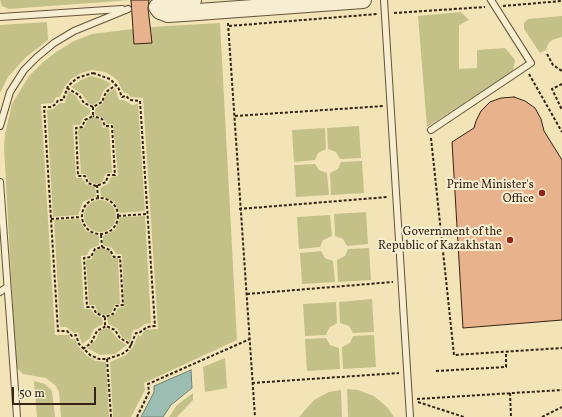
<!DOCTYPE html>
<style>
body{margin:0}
#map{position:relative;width:562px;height:417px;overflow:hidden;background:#f2e4b6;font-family:Vollkorn,serif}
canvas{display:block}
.scale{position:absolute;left:12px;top:387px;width:84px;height:18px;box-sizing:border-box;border:2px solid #352314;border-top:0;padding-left:5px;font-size:12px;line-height:14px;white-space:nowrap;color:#352314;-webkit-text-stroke:3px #f7edd0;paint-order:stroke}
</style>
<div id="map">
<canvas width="562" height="417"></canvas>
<div class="scale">50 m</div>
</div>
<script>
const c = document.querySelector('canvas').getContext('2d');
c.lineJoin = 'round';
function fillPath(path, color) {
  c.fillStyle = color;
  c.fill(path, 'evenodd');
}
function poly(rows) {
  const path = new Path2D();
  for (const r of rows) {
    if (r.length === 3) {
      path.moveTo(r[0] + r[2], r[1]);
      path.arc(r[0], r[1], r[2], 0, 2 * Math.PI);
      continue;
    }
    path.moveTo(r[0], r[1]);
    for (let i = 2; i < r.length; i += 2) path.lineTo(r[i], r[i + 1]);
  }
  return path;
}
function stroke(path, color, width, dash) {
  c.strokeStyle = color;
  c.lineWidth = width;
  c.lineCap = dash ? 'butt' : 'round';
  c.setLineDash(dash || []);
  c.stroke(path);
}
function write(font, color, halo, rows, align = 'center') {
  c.font = font + ' Vollkorn,serif';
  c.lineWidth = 4;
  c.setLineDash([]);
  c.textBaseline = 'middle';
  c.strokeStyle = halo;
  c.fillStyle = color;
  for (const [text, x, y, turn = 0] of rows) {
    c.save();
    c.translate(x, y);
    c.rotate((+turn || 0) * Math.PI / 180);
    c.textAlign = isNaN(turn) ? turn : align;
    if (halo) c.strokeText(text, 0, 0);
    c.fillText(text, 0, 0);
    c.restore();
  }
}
const green = poly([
 [0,0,131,0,9,9,2,6],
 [461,12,469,20,459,25,459,69,477,68,477,50,505,48,515,60,513,71,427,127,418,16],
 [562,16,562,37,552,40,548,44,546,50,540,53,524,29,524,23,528,19],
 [47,22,48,40,26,57,8,77,0,93,0,25],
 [220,23,237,340,144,383,145,390,131,417,113,417,110,362,126,355,133,347,138,335,141,336,145,330,158,329,143,98,130,97,128,93,124,93,117,80,112,76,105,72,92,70,81,73,71,79,64,88,60,97,56,97,53,103,41,104,55,335,69,335,71,339,75,339,78,346,87,356,96,361,106,362,109,417,61,417,59,392,56,386,46,378,23,374,16,367,4,147,5,134,12,104,29,76,42,63,56,52,74,41,92,34,133,29,134,44,151,43,151,27],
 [91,76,102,79,111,84,104,90,99,101,93,105,88,103,82,94,71,87,81,80],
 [115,88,119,100,124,100,132,105,138,104,145,211,120,213,114,201,101,196,100,188,108,184,111,177,118,176,113,124,107,124,103,118,95,115,95,109,103,103,107,94],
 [68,91,76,96,81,104,90,109,90,114,83,118,80,125,73,125,76,178,82,178,86,184,95,187,96,196,83,202,78,215,53,217,47,110,53,109,60,103,65,103],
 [94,117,101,121,103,128,109,127,112,173,106,173,102,182,96,184,90,182,86,174,81,174,78,129,84,128,88,119],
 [359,126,361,158,340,159,336,152,328,149,327,128],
 [325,128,326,149,318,153,315,160,294,162,292,130],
 [362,161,364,193,331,195,330,173,338,169,341,162],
 [315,164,319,170,327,173,329,195,296,197,294,165],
 [100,216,16],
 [366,212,368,244,347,246,343,239,335,236,334,214],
 [330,215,332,236,323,240,320,247,299,249,297,217],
 [145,216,151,323,145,324,138,329,133,330,130,342,122,337,117,328,108,324,107,318,115,314,118,308,124,307,122,254,116,254,112,248,103,245,103,236,115,230,120,217],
 [79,219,86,231,99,236,99,245,90,249,87,255,81,256,84,309,91,309,95,315,102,318,103,324,94,329,90,338,82,344,78,332,74,333,66,327,60,327,54,220],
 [103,248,110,252,112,258,118,258,120,304,115,304,111,313,105,315,98,313,95,305,89,305,86,260,92,259,96,250],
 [369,248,371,280,338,282,337,260,345,256,348,249],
 [321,251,325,258,333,261,335,282,302,284,300,253],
 [372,299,374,332,353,333,349,326,340,323,339,302],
 [336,302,337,323,329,328,326,335,305,336,303,304],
 [105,328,110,329,119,340,127,345,115,354,100,355,87,348,96,340,99,332],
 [374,335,376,367,343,369,342,347,350,343,353,336],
 [326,338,330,345,339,348,340,369,307,371,305,339],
 [225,358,227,388,205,392,203,367],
 [34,381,45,384,52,391,55,417,37,417],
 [347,389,358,390,374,396,387,407,394,417,348,417],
 [341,390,342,417,299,417,314,400,329,392],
 [193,393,193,400,177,417,169,417,177,405]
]);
const water = poly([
 [191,370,192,388,171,405,163,417,141,417,154,392,154,386,191,370]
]);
const building = poly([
 [131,0,149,0,148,8,152,43,134,44,131,0],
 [514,97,525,101,535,108,541,119,544,131,562,160,562,320,463,328,452,142,474,128,476,121,481,111,490,102,501,98,514,97]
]);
const path = poly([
 [503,6,562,1],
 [394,13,485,7],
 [228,23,255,417],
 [229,26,377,14],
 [547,54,553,65,562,71],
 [93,73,110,79,118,87,122,97,126,96,130,100,140,101,155,326,147,327,139,333,136,333,129,349,122,354,107,359,99,359,90,355,79,344,76,335,72,336,67,331,58,331,44,107,51,107,56,104,58,100,63,100,68,86,77,78,93,73],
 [529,74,562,132],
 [562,84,552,89,562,110],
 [67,88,79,95,84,103,93,107,102,102,106,92,116,85],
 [93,107,93,116,85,120,82,127,76,128,78,176,85,176,88,183,96,186,106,182,108,175,115,175,112,126,105,126,102,119,93,116],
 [235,116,384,106],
 [431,138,454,355,562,348],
 [97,185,98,198],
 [100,216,18],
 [239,209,388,197],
 [118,216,147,214],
 [51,219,81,217],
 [101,235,102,247],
 [247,294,393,282],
 [105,317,96,313,93,307,87,307,84,258,91,257,95,249,102,247,110,250,114,257,120,257,123,305,116,306,113,314,105,317,105,326],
 [83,349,91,343,97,331,106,326,115,330,120,338,132,345],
 [107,359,111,417],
 [436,371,506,367,506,352],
 [252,383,399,373],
 [510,393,511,417],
 [417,399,562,390],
 [418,402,464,417],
 [137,417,149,392,148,384,250,339],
 [542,417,562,407]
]);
const service = poly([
 [384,0,410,417],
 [0,17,122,9],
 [0,126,10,92,24,70,37,57,54,43,74,31,128,9],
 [431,130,531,63,491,0],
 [0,182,17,417],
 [0,292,7,287]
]);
const tertiary = poly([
 [193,0,164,3,157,7,160,11,168,14,184,13,363,0]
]);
const markers = [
 [542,193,4,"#8f2418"],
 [510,240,4,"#8f2418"]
];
const poiNames = [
 ["Prime Minister's",534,186],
 ["Office",534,200],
 ["Government of the",502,233],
 ["Republic of Kazakhstan",502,247]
];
fillPath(green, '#c3c188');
fillPath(water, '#9cbeb2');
stroke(water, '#738073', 1);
fillPath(building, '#e7b28c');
stroke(building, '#352314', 1);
stroke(service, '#64533c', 8);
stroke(tertiary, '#64533c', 18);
stroke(path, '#352314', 2, [3, 2]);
stroke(service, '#f7edd0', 6);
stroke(tertiary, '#f7edd0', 16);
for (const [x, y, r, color] of markers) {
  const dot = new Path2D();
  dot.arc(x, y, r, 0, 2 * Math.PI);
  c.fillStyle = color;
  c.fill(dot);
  stroke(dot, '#f7edd0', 1.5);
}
write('12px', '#352314', '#f7edd0', poiNames, 'right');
</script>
